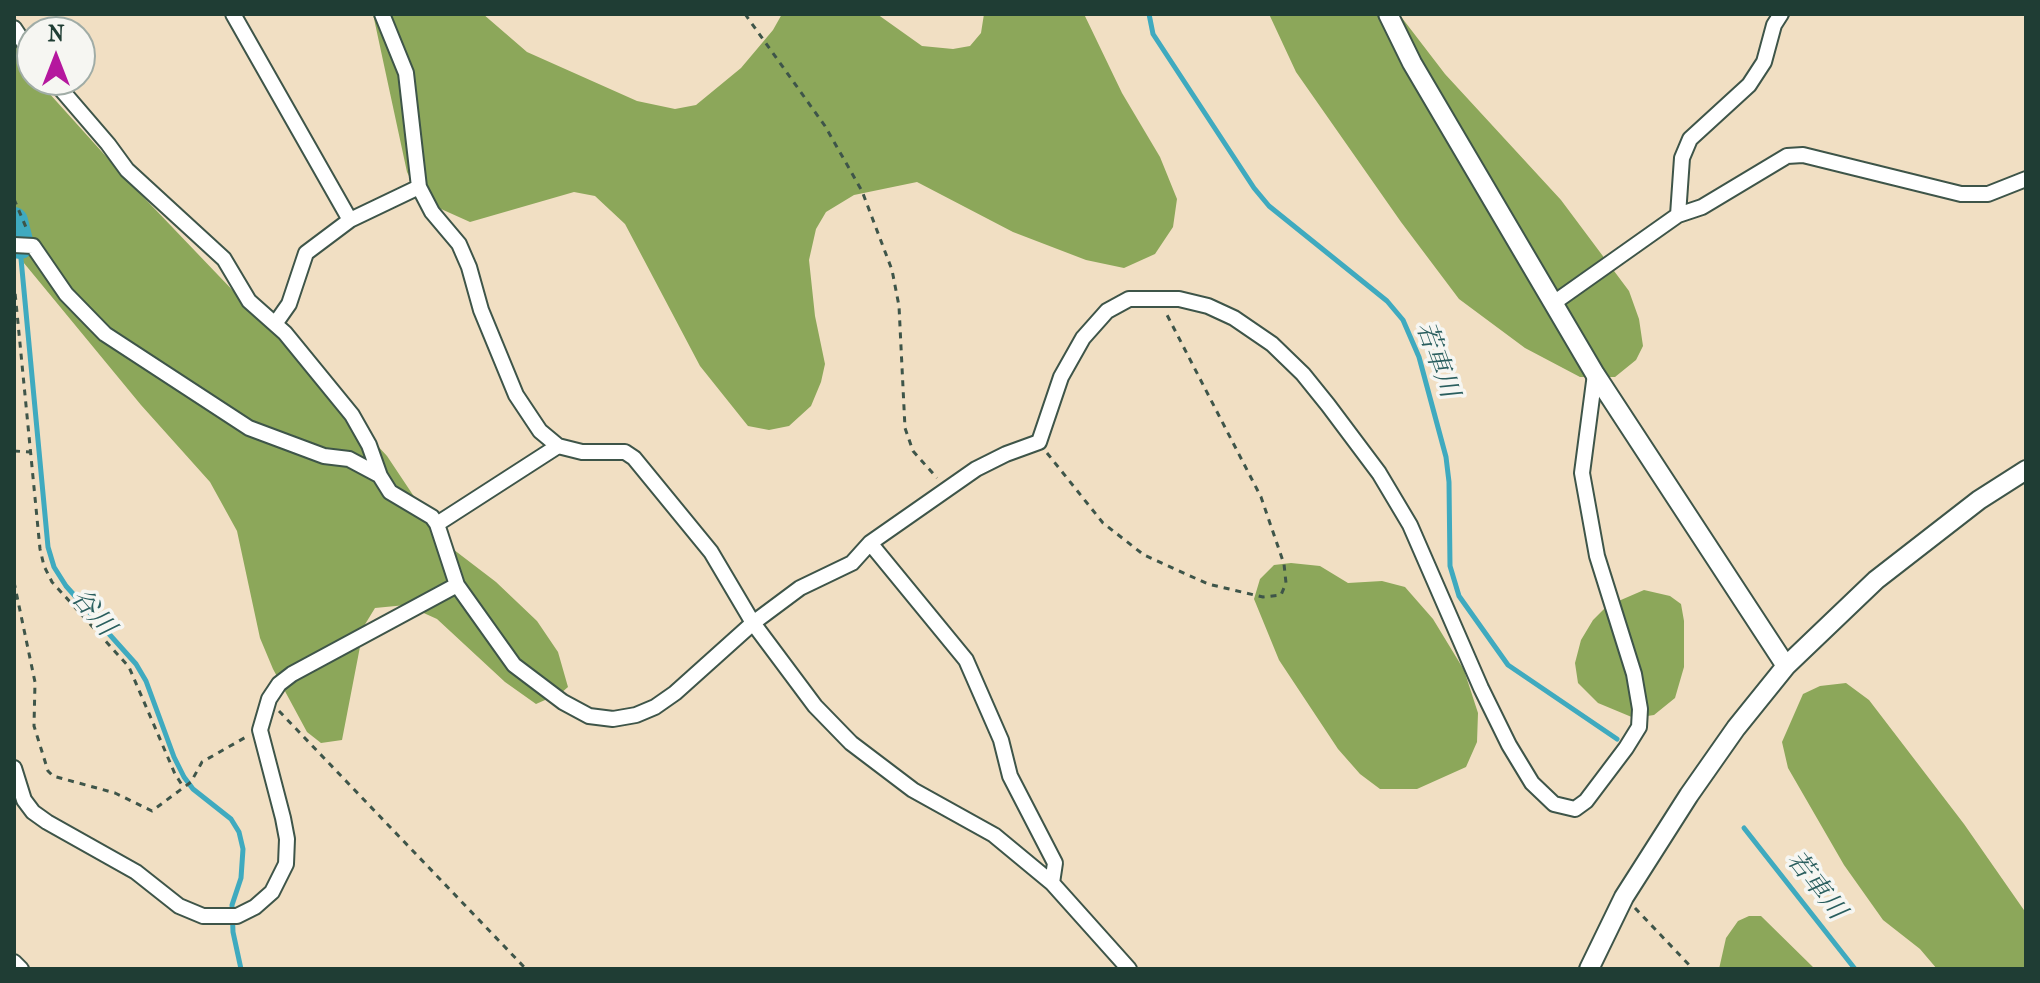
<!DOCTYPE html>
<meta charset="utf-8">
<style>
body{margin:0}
#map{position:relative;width:2040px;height:983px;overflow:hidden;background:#f1dfc3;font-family:"IM FELL French Canon",serif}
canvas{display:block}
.frame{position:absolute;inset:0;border:16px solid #1f3d34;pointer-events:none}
.north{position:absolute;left:16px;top:16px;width:80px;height:80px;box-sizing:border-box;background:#f6f6f2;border:2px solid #a0aca6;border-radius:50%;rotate:0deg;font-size:22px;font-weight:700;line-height:32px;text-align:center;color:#1f3d34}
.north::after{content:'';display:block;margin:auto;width:28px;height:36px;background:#b5179e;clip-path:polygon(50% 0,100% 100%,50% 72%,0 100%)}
</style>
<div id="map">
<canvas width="2040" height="983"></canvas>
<div class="frame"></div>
<div class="north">N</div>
</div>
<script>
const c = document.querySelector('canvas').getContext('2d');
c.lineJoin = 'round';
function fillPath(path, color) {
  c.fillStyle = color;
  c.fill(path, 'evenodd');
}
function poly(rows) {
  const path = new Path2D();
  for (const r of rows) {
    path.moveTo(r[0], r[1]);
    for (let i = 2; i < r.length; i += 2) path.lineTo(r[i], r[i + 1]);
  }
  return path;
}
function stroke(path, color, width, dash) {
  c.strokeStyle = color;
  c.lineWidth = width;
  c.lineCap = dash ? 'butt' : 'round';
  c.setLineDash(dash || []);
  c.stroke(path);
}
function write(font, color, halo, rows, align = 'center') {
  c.font = font + ' "IM FELL French Canon","Noto Serif JP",serif';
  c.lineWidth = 7;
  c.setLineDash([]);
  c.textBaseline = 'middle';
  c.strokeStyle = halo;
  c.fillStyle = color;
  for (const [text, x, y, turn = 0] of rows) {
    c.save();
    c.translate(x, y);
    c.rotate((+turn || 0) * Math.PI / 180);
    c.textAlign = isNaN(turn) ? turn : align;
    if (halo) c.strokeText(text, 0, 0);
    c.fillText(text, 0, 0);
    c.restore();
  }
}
const forest = poly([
 [373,14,483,14,527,52,637,101,675,109,696,105,741,68,773,30,782,14,877,14,922,46,953,49,970,46,981,33,984,14,1084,14,1122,93,1160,157,1177,199,1173,227,1155,254,1124,268,1086,260,1013,232,917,182,854,195,826,212,816,229,809,260,815,316,825,364,821,382,811,406,789,426,769,430,748,426,700,366,625,224,595,196,574,192,470,222,421,200,407,172],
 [1269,14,1399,14,1445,74,1561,200,1629,291,1639,319,1643,346,1636,360,1615,377,1580,377,1525,348,1459,299,1401,222,1296,72],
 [14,39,32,67,32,80,40,80,48,92,130,183,284,344,387,456,445,543,496,582,537,621,558,652,568,687,561,693,536,704,505,682,437,619,406,605,375,608,364,626,342,740,321,743,307,732,273,669,260,638,237,531,210,482,141,405,14,251],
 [1291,563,1320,566,1348,583,1382,581,1405,587,1433,619,1464,670,1478,713,1477,742,1466,767,1417,789,1380,789,1360,774,1338,749,1279,660,1254,599,1260,579,1274,565],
 [1644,590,1670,596,1681,604,1684,621,1684,667,1675,698,1654,715,1634,718,1598,703,1578,683,1575,663,1581,640,1593,620,1607,606],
 [1846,683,1869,700,1964,824,2026,913,2026,969,1937,969,1920,949,1883,920,1844,865,1788,768,1782,742,1803,694,1820,686],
 [1749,916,1761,916,1815,969,1719,969,1726,938,1738,921]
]);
const stream = poly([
 [1149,14,1153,34,1254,188,1269,206,1387,301,1403,320,1419,357,1446,457,1449,482,1450,566,1459,596,1508,665,1617,739],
 [20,248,48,547,54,567,66,586,136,664,146,681,174,757,184,777,193,789,231,819,239,832,243,849,241,878,232,905,233,932,241,969],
 [1744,828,1855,969]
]);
const river = poly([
 [14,221,20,245]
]);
const path = poly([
 [745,14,825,126,862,191,892,270,899,306,905,428,913,451,937,478],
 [14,199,28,232],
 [14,282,40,549,44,566,52,582,129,667,175,774,184,788],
 [14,451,30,452],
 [1047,453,1103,523,1144,555,1208,584,1263,597,1281,595,1286,583,1284,564,1261,497,1166,313],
 [14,582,35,682,34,726,48,771,53,776,115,793,152,811,191,782,202,762,246,737],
 [279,711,526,969],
 [1635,908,1693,969]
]);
const minor = poly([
 [233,14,350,220],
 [382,14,406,73,419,187,432,212,459,244,469,267,481,310,516,395,540,431,558,446,582,452,625,452,634,458,711,552,753,623,815,706,851,743,913,790,994,835,1052,883,1129,969],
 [14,28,32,55],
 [53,80,108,144,127,170,224,259,249,301,285,333,352,415,369,445,380,476,390,492,432,517,437,524,457,585,514,665,563,702,589,716,613,719,636,715,655,707,675,693,753,623,800,588,852,563,870,543,976,469,1006,454,1039,442,1061,377,1083,338,1107,311,1129,299,1179,299,1208,306,1234,318,1272,344,1303,374,1328,405,1379,473,1410,525,1481,688,1509,745,1532,783,1554,804,1575,809,1586,801,1626,748,1639,727,1640,709,1634,674,1597,556,1582,473,1595,374],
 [1678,215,1682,158,1690,139,1749,85,1764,62,1774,25,1781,14],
 [14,245,33,246,66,294,105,334,249,428,324,456,349,459,379,475],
 [1555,302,1678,215,1702,207,1787,156,1803,155,1961,194,1988,194,2026,179],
 [275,324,289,304,306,253,350,220,419,187],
 [437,524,558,446],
 [870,543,966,660,1001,740,1010,776,1055,863,1052,883],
 [14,768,24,800,33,812,47,822,136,872,179,906,203,916,237,916,255,907,272,892,286,864,287,839,283,818,260,730,269,699,279,684,292,674,457,585],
 [14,962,21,969]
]);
const tertiary = poly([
 [1388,14,1412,63,1595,374,1786,666],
 [1589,969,1624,897,1689,795,1736,728,1786,666,1876,580,1979,500,2026,470]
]);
const waterNames = [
 ["若車川",1436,360,70],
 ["谷川",92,613,50],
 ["若車川",1815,886,52]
];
fillPath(forest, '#8ca75a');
stroke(stream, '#3faabf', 5);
stroke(river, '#3faabf', 28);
stroke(minor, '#3e5549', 18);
stroke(tertiary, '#3e5549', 22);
stroke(path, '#3e5549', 3, [6, 6]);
stroke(minor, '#fff', 14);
stroke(tertiary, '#fff', 18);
write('italic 26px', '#295e5e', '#f6f6f2', waterNames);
</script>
